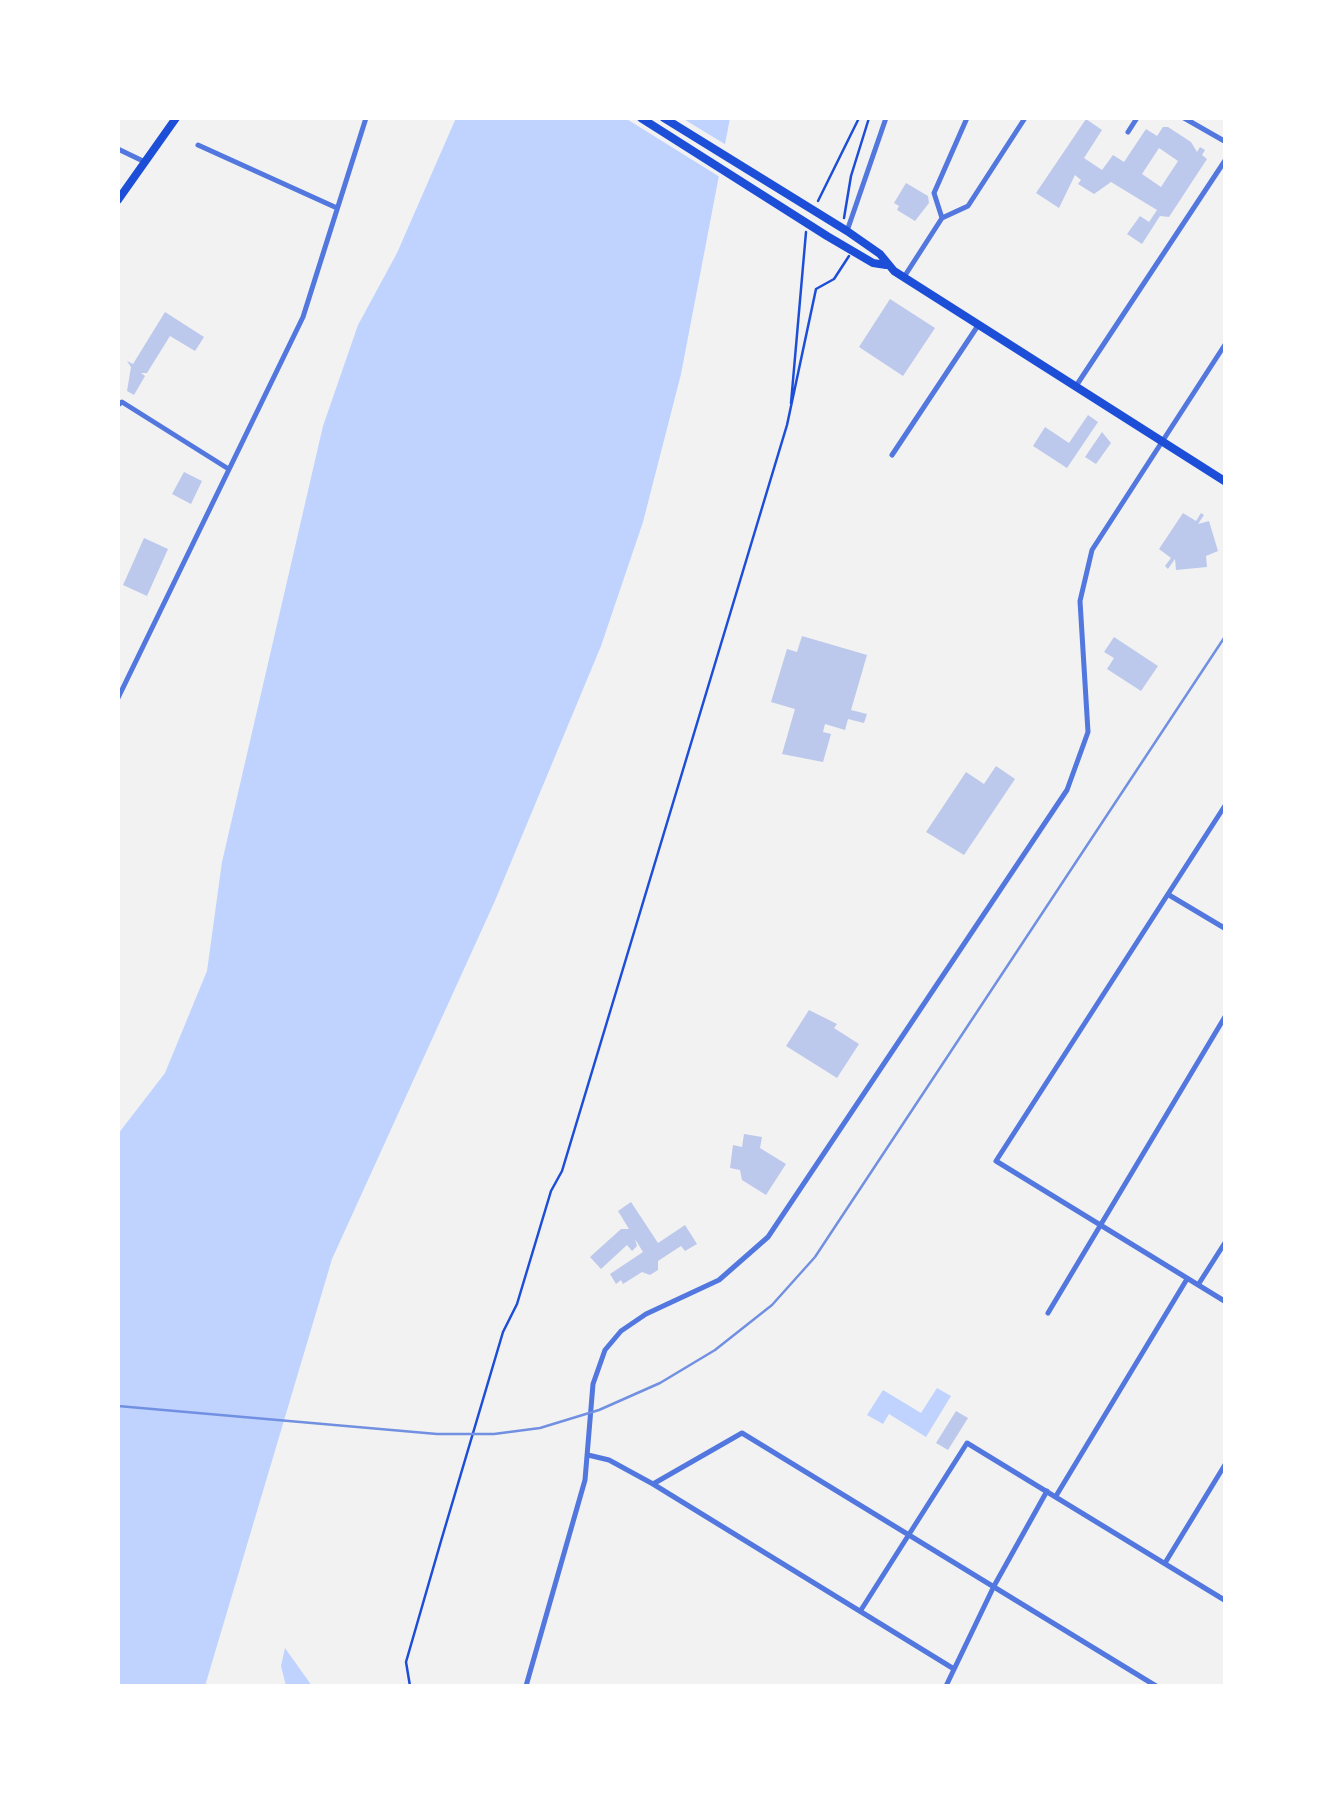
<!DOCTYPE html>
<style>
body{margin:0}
#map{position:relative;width:1343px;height:1804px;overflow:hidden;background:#f2f2f2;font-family:Rubik,sans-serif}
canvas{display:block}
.frame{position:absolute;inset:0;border:120px solid #fff;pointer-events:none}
</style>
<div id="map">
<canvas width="1343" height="1804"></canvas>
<div class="frame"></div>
</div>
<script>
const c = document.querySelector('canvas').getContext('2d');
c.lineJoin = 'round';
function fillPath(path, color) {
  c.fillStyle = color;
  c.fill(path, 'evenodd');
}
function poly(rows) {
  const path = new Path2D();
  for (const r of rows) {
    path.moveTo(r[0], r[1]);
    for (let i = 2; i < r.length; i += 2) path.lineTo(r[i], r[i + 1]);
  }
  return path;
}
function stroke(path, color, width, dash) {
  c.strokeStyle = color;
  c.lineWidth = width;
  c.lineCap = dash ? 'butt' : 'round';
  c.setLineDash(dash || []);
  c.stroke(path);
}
const water = poly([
 [456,118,730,118,681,374,643,522,601,646,494,903,332,1259,205,1686,118,1686,118,1134,165,1073,207,971,222,862,323,426,358,325,397,253],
 [937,1388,951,1396,926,1437,889,1414,883,1424,867,1415,883,1390,921,1413],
 [285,1648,312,1686,286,1686,281,1666]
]);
const pier = poly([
 [625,118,682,118,728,146,723,179]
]);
const building = poly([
 [1086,119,1102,130,1084,158,1102,170,1113,155,1124,162,1146,129,1157,136,1163,127,1168,127,1191,142,1197,152,1200,147,1205,150,1202,155,1207,159,1169,217,1160,216,1142,244,1127,234,1140,216,1149,222,1157,210,1111,182,1094,194,1078,184,1081,180,1075,175,1059,208,1036,193],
 [1159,148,1178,161,1161,187,1142,174],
 [906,183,928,196,929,203,915,221,897,210,899,206,894,203],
 [890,299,935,328,903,376,859,347],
 [165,312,204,337,195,351,170,336,147,373,141,373,145,376,134,395,127,391,131,367,127,361,133,364],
 [1088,415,1098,422,1067,468,1033,446,1045,427,1069,443],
 [1102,432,1111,443,1096,464,1085,457],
 [184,472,202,481,191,504,172,494],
 [1183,513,1196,521,1201,513,1204,515,1198,524,1209,521,1218,551,1206,556,1207,567,1176,570,1175,559,1168,569,1165,566,1171,558,1159,549],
 [144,538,168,549,147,596,123,585],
 [802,636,867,655,851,710,867,714,864,723,848,719,845,730,825,724,823,732,831,734,823,762,782,754,795,709,771,702,787,649,797,652],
 [1114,637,1158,666,1141,691,1107,669,1114,658,1104,652],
 [996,766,1015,779,964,855,926,832,966,772,984,784],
 [809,1010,837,1024,834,1028,859,1044,837,1078,786,1046],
 [744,1134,762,1137,760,1148,786,1164,766,1195,742,1180,740,1170,730,1168,733,1145,742,1147],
 [631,1202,658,1243,685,1225,697,1244,685,1251,681,1246,658,1261,658,1270,650,1275,642,1272,623,1284,621,1280,616,1284,610,1274,643,1252,635,1239,637,1246,632,1251,627,1245,601,1269,590,1257,621,1229,629,1229,618,1211],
 [956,1411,968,1418,948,1450,936,1443]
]);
const path = poly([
 [818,201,859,118],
 [844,218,851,176,869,118],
 [791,403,806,232],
 [410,1686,406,1662,441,1541,503,1332,517,1304,551,1191,562,1171,787,425,816,289,834,279,849,256]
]);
const minor = poly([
 [1184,118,1226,142],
 [1128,132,1137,118],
 [198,145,337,208],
 [118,149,145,162],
 [942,218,968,206,1025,118],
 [942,218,934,193,967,118],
 [847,231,886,118],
 [904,277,942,218],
 [1076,386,1226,159],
 [118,405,122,402,227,468],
 [892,455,979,324],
 [118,698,303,317,366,118],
 [1226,804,996,1161,1226,1302],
 [1169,895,1226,929],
 [1198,1285,1226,1241],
 [1048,1313,1226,1015],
 [588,1455,609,1460,653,1484,954,1669],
 [653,1484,742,1433,1156,1686],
 [1056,1496,1187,1279],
 [1165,1563,1226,1463],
 [861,1610,967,1443,1226,1601],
 [526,1686,585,1480,593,1384,605,1350,621,1331,646,1314,719,1280,768,1237,1067,790,1088,732,1080,601,1092,550,1226,343],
 [946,1686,994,1586,1047,1491]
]);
const primary = poly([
 [641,118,827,236,873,263,886,265],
 [664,118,847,231,880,254,894,271,1226,482],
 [118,200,176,118]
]);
const rail = poly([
 [118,1406,437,1434,494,1434,540,1428,599,1410,660,1383,715,1350,772,1305,815,1257,1226,635]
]);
fillPath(water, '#bfd3fe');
fillPath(pier, '#f2f2f2');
fillPath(building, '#bdc9ec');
stroke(path, '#1d4ed8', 2.5);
stroke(minor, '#5277de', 5);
stroke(primary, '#1d4ed8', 8);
stroke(rail, '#7290e2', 2.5);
</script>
